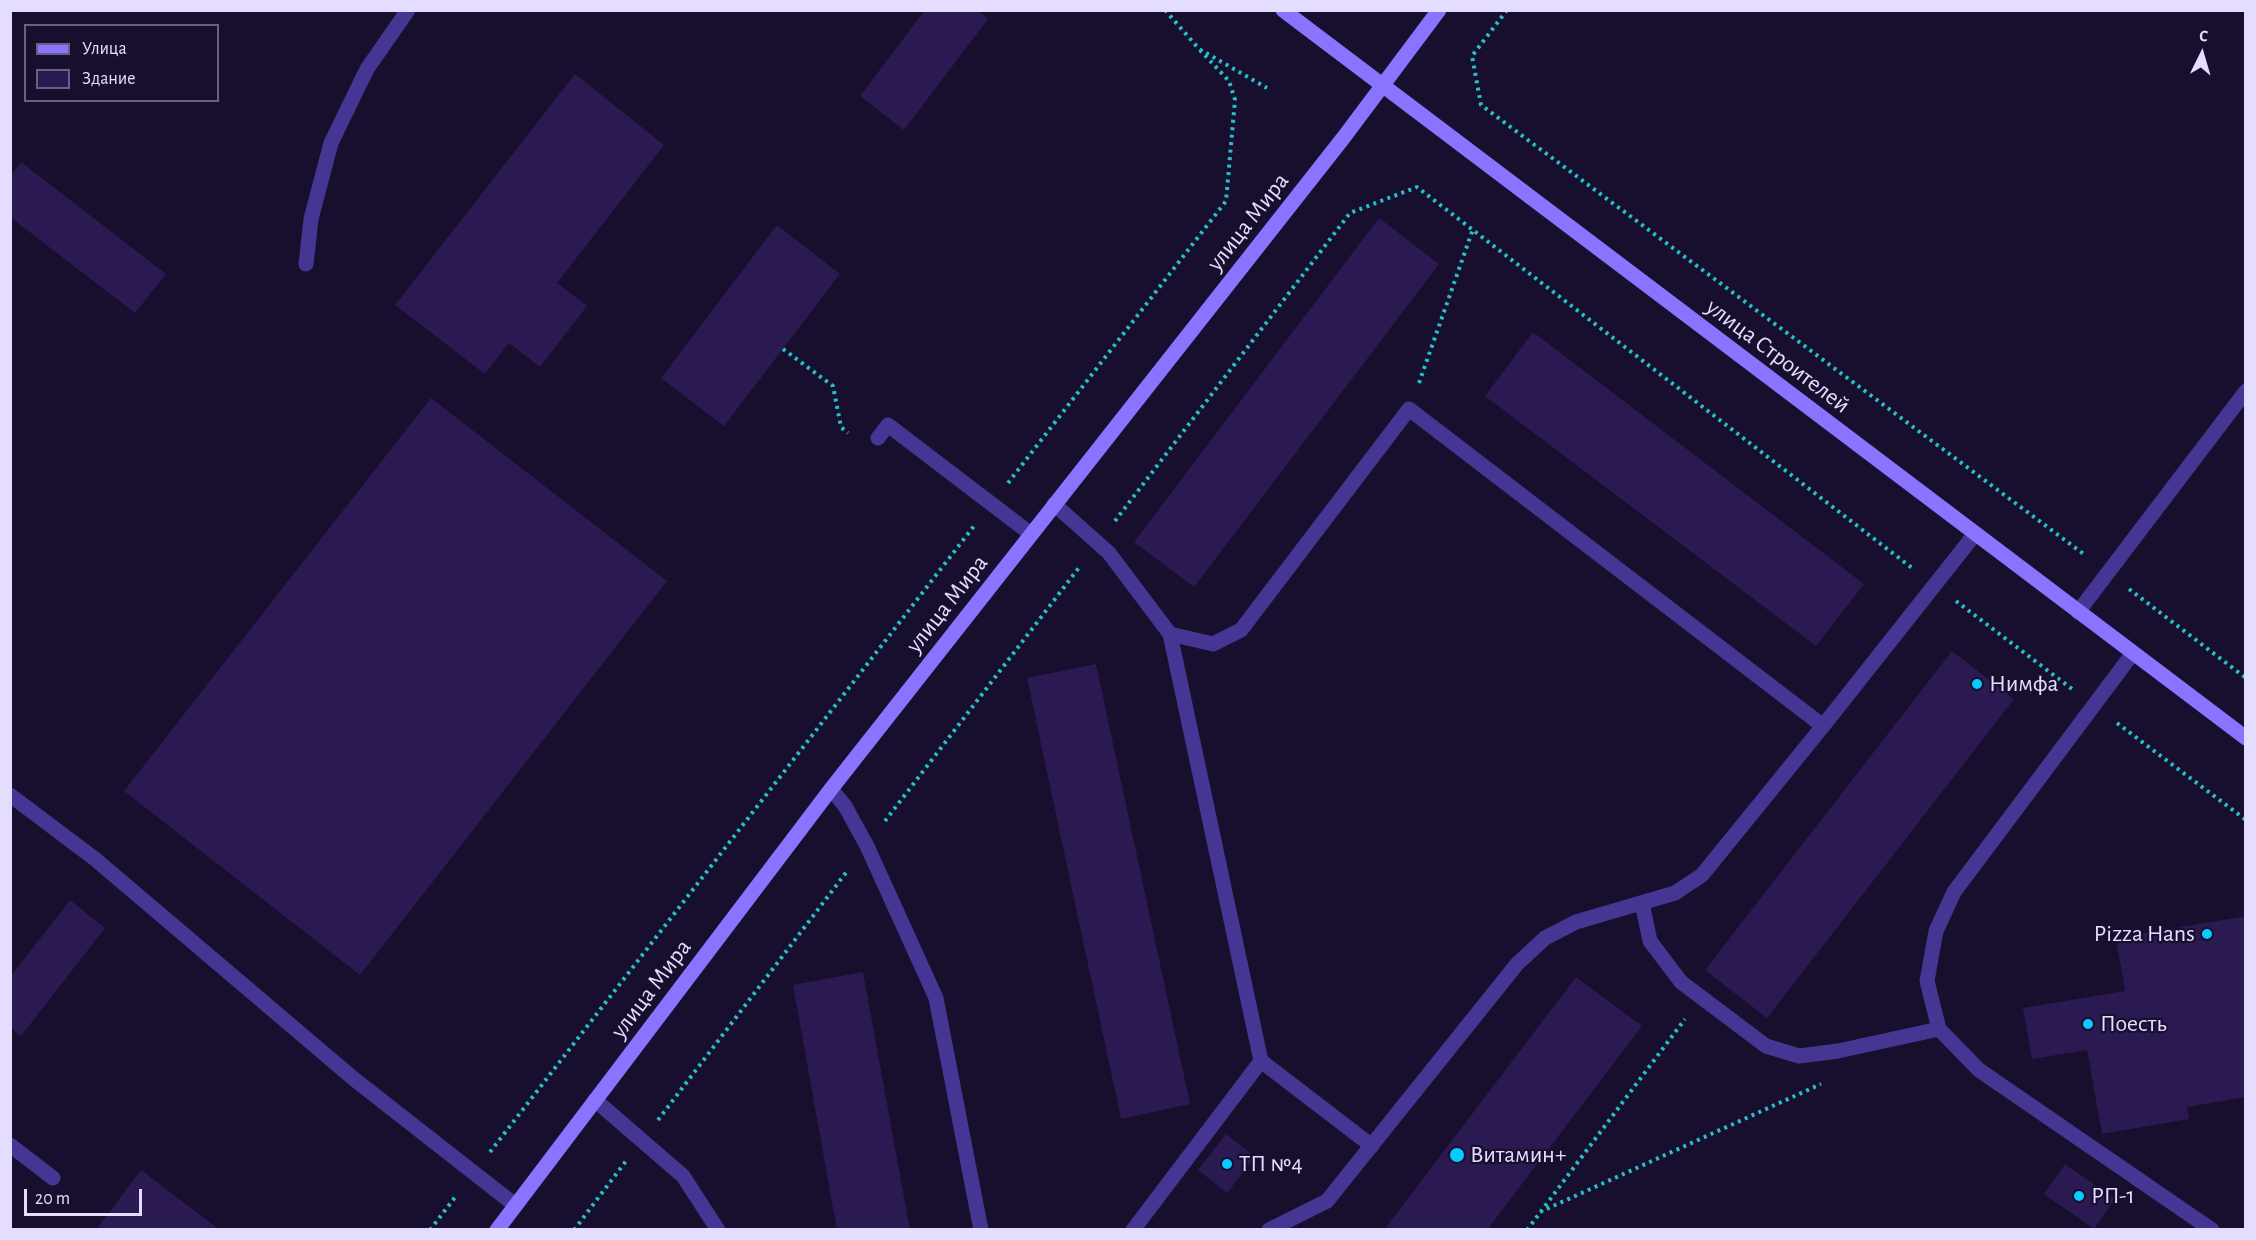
<!DOCTYPE html>
<meta charset="utf-8">
<style>
body{margin:0}
#map{position:relative;width:2256px;height:1240px;overflow:hidden;background:#180f2e;font-family:"Alegreya Sans",sans-serif}
canvas{display:block}
.frame{position:absolute;inset:0;border:12px solid #e5ddff;pointer-events:none}
.legend{position:absolute;left:24px;top:24px;width:195px;height:78px;box-sizing:border-box;background:#180f2e;border:2px solid #6a6182;margin:0;padding:8px 10px;list-style:none;font-size:18px;color:#e5ddff}
.legend li{display:flex;align-items:center;gap:12px;height:30px}
.legend b{width:30px;border:2px solid #6a6182}
.north{position:absolute;left:2172px;top:24px;width:60px;height:60px;-webkit-text-stroke:4px #180f2e;paint-order:stroke;rotate:5deg;font-size:16px;font-weight:700;line-height:24px;text-align:center;color:#e5ddff}
.north::after{content:'';display:block;margin:auto;width:21px;height:27px;background:#e5ddff;clip-path:polygon(50% 0,100% 100%,50% 72%,0 100%)}
.scale{position:absolute;left:24px;top:1189px;width:118px;height:27px;box-sizing:border-box;border:3px solid #e5ddff;border-top:0;padding-left:8px;font-size:18px;line-height:21px;white-space:nowrap;color:#e5ddff;-webkit-text-stroke:4px #180f2e;paint-order:stroke}
</style>
<div id="map">
<canvas width="2256" height="1240"></canvas>
<div class="frame"></div>
<ul class="legend">
<li><b style="height:8px;background:#8874ff"></b>Улица</li>
<li><b style="height:16px;background:#2b1951"></b>Здание</li>
</ul>
<div class="north">С</div>
<div class="scale">20 m</div>
</div>
<script>
const c = document.querySelector('canvas').getContext('2d');
c.lineJoin = 'round';
function fillPath(path, color) {
  c.fillStyle = color;
  c.fill(path, 'evenodd');
}
function poly(rows) {
  const path = new Path2D();
  for (const r of rows) {
    path.moveTo(r[0], r[1]);
    for (let i = 2; i < r.length; i += 2) path.lineTo(r[i], r[i + 1]);
  }
  return path;
}
function stroke(path, color, width, dash) {
  c.strokeStyle = color;
  c.lineWidth = width;
  c.lineCap = dash ? 'butt' : 'round';
  c.setLineDash(dash || []);
  c.stroke(path);
}
function write(font, color, halo, rows, align = 'center') {
  c.font = font + ' "Alegreya Sans",sans-serif';
  c.lineWidth = 4.5;
  c.setLineDash([]);
  c.textBaseline = 'middle';
  c.strokeStyle = halo;
  c.fillStyle = color;
  for (const [text, x, y, turn = 0] of rows) {
    c.save();
    c.translate(x, y);
    c.rotate((+turn || 0) * Math.PI / 180);
    c.textAlign = isNaN(turn) ? turn : align;
    if (halo) c.strokeText(text, 0, 0);
    c.fillText(text, 0, 0);
    c.restore();
  }
}
const building = poly([
 [925,10,978,10,988,19,904,130,860,96],
 [575,74,664,145,557,283,587,306,540,367,509,343,485,374,395,305],
 [21,162,166,274,135,313,10,217,10,176],
 [1379,218,1439,264,1194,587,1134,542],
 [777,225,840,274,724,426,661,378],
 [1533,332,1864,584,1816,646,1485,396],
 [431,398,667,581,360,975,124,791],
 [1952,651,2014,699,1767,1018,1705,970],
 [1096,664,1190,1104,1121,1119,1027,678],
 [70,900,105,928,21,1036,10,1028,10,977],
 [2246,916,2246,1097,2187,1107,2189,1119,2102,1134,2087,1050,2032,1059,2023,1008,2125,991,2116,938],
 [863,972,910,1230,837,1230,793,985],
 [1576,977,1642,1026,1487,1230,1384,1230],
 [1226,1134,1255,1157,1227,1193,1198,1170],
 [2065,1164,2115,1199,2094,1229,2044,1194],
 [141,1170,216,1227,213,1230,96,1230]
]);
const path = poly([
 [1165,10,1199,49,1267,88],
 [1507,10,1472,56,1481,105,2085,555],
 [783,349,833,386,841,427,848,433],
 [1419,383,1473,229],
 [1008,483,1226,201,1235,100,1229,81,1199,49],
 [1115,521,1350,213,1417,187,1912,568],
 [2129,589,2246,678],
 [1956,601,2072,689],
 [2117,723,2246,820],
 [885,821,1081,565],
 [658,1120,848,870],
 [490,1152,974,526],
 [1540,1212,1821,1084],
 [430,1230,456,1196],
 [574,1230,626,1161],
 [1527,1230,1685,1019]
]);
const lane = poly([
 [306,264,311,219,331,143,367,69,408,10],
 [878,438,888,425,1031,534],
 [1054,504,1109,553,1170,634,1213,644,1241,630,1409,409,1823,726,1975,534],
 [2078,612,2246,391],
 [2133,653,1954,892,1936,931,1927,981,1939,1029,1979,1070,2212,1230],
 [831,789,845,806,867,846,936,998,981,1230],
 [10,795,95,859,354,1079,515,1205],
 [1642,903,1650,941,1681,982,1766,1046,1799,1056,1838,1051,1939,1029],
 [1261,1061,1372,1146],
 [595,1100,683,1176,718,1230],
 [10,1145,53,1178],
 [1133,1230,1261,1061,1170,634],
 [1269,1230,1327,1201,1517,964,1545,938,1576,922,1675,893,1702,875,1823,726]
]);
const secondary = poly([
 [1283,10,2246,738],
 [497,1230,831,789,1344,137,1439,10]
]);
const markers = [
 [1977,684,6,"#09caff"],
 [2207,934,6,"#09caff"],
 [2088,1024,6,"#09caff"],
 [1457,1155,8,"#09caff"],
 [1227,1164,6,"#09caff"],
 [2079,1196,6,"#09caff"]
];
const streetNames = [
 ["улица Мира",1248,222,-52],
 ["улица Строителей",1778,356,37],
 ["улица Мира",947,604,-52],
 ["улица Мира",651,989,-53]
];
const poiNames = [
 ["Нимфа",1989,684],
 ["Pizza Hans",2195,934,"right"],
 ["Поесть",2100,1024],
 ["Витамин+",1470,1155],
 ["ТП №4",1239,1164],
 ["РП-1",2091,1196]
];
fillPath(building, '#2b1951');
stroke(path, '#25c1cb', 4, [3, 4.5]);
stroke(lane, '#443692', 15);
stroke(secondary, '#8874ff', 15);
for (const [x, y, r, color] of markers) {
  const dot = new Path2D();
  dot.arc(x, y, r, 0, 2 * Math.PI);
  c.fillStyle = color;
  c.fill(dot);
  stroke(dot, '#180f2e', 2);
}
write('24px', '#e5ddff', '#180f2e', streetNames);
write('24px', '#e5ddff', '#180f2e', poiNames, 'left');
</script>
